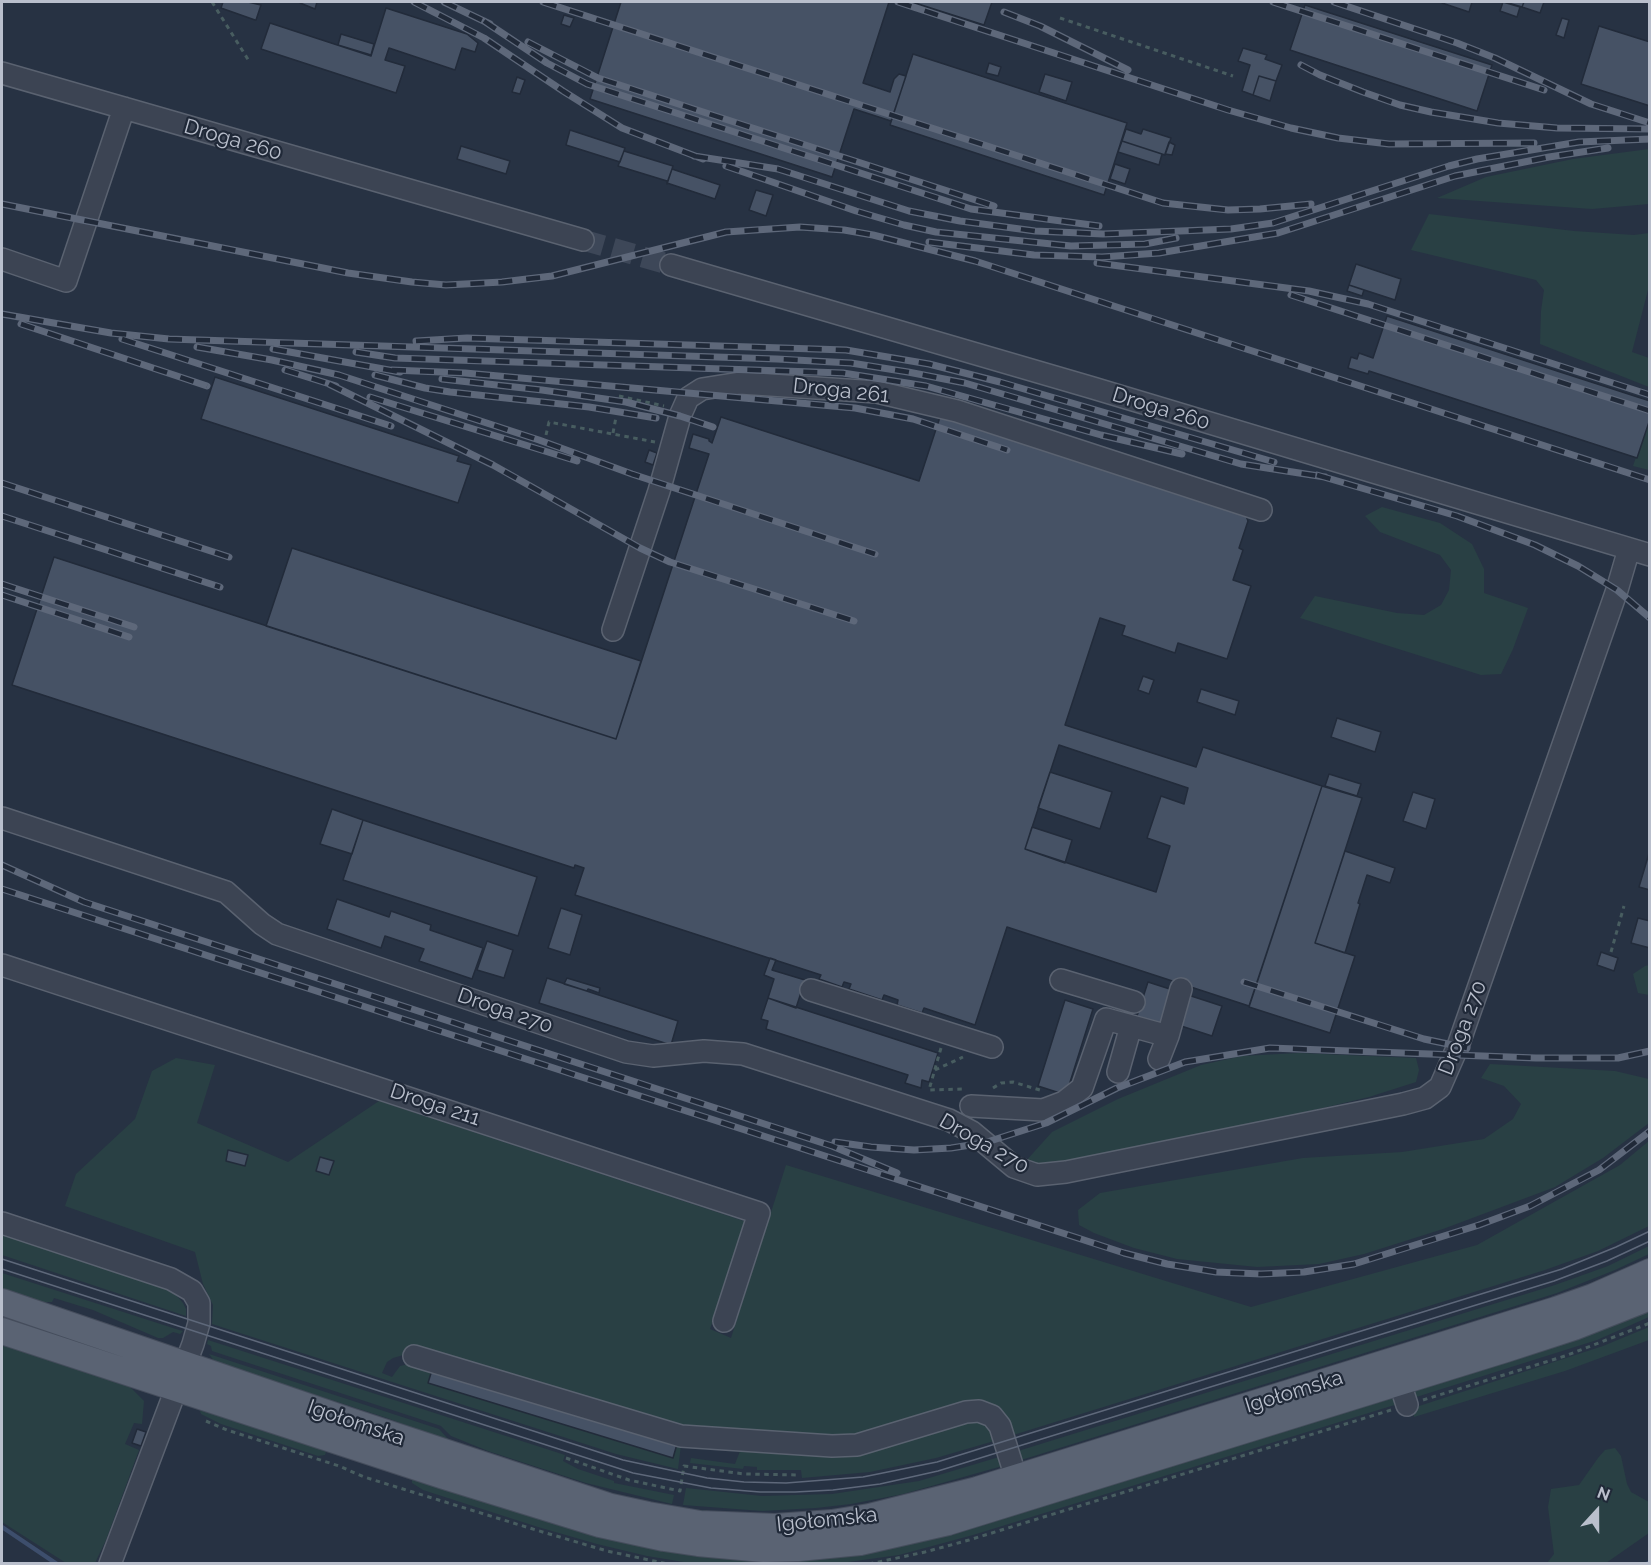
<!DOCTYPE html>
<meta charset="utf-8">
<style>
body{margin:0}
#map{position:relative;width:1651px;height:1565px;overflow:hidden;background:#273243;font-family:Raleway,sans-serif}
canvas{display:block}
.frame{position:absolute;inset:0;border:3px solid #b9bfcc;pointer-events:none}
.north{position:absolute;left:1567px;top:1481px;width:60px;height:60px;-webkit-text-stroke:4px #202938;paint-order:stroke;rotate:21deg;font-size:16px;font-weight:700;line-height:24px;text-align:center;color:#b9bfcc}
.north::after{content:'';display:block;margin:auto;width:21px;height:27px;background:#b9bfcc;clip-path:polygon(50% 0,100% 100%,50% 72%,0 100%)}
</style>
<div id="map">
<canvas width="1651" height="1565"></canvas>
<div class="frame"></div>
<div class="north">N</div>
</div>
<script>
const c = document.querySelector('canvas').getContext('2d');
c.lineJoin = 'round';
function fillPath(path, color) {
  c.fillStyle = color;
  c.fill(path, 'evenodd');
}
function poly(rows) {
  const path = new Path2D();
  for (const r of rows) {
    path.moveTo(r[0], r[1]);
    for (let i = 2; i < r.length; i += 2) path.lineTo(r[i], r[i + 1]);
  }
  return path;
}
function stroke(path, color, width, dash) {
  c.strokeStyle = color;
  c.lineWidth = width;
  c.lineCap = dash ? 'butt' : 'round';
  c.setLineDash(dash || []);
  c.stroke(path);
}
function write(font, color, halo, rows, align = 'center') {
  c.font = font + ' Raleway,sans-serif';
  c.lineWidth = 4.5;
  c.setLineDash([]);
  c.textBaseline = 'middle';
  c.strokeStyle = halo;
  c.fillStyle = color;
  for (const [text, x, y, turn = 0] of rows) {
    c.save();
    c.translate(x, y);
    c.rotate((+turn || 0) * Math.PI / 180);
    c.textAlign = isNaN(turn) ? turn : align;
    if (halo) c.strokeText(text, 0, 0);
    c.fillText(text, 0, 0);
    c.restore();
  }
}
const green = poly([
 [1649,149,1649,204,1592,209,1437,198,1486,177,1573,159],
 [1429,214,1574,231,1634,235,1649,233,1649,286,1632,352,1649,358,1649,387,1540,344,1541,311,1544,290,1536,280,1411,250],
 [1649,419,1649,470,1633,466],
 [1382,507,1440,523,1472,544,1484,569,1484,593,1528,608,1513,649,1501,674,1481,675,1300,618,1315,596,1397,613,1424,615,1441,605,1449,590,1451,570,1440,555,1380,532,1365,516],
 [1649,965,1650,965,1649,995,1638,993,1633,974,1645,966],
 [1299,1053,1416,1058,1419,1070,1416,1082,1369,1097,1281,1118,1101,1155,1043,1164,1025,1162,1052,1132,1118,1099,1201,1065,1242,1056],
 [176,1058,215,1065,197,1123,288,1162,379,1101,747,1222,710,1329,731,1338,786,1165,1251,1307,1477,1245,1620,1165,1650,1140,1649,1226,1598,1251,1545,1270,1010,1436,1000,1413,863,1439,677,1428,417,1351,393,1358,387,1362,382,1373,392,1377,400,1366,413,1363,432,1370,429,1383,673,1457,677,1444,681,1445,678,1469,616,1454,212,1324,213,1305,203,1284,195,1252,65,1206,76,1174,135,1119,152,1071],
 [1490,1064,1615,1071,1649,1079,1649,1123,1603,1158,1555,1187,1443,1229,1364,1254,1319,1264,1257,1267,1177,1259,1134,1248,1094,1233,1079,1225,1078,1210,1100,1193,1303,1158,1402,1152,1484,1139,1513,1119,1521,1104,1504,1086,1481,1078],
 [2,1232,163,1288,176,1295,183,1303,186,1309,186,1316,2,1255],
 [1649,1246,1649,1254,1615,1270,1557,1293,1018,1461,1018,1451,1555,1285,1608,1266],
 [2,1273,176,1329,183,1331,180,1334,173,1332,163,1338,158,1338,93,1310,54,1298,52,1302,29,1302,2,1293],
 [1649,1307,1649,1317,1597,1340,1410,1399,1410,1391],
 [1649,1327,1649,1340,1565,1371,1414,1417,1413,1408,1603,1346],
 [208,1340,565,1455,563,1461,578,1469,614,1481,614,1483,674,1495,672,1504,586,1483,488,1451,451,1436,441,1426,212,1351,211,1346,207,1344],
 [2,1341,126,1383,144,1401,142,1424,134,1423,125,1444,139,1450,106,1540,95,1563,66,1563,2,1522],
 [209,1354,439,1429,449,1440,506,1461,628,1498,677,1508,758,1515,799,1514,834,1510,924,1492,1003,1470,1002,1472,923,1495,831,1513,766,1517,715,1515,682,1511,608,1495,526,1470,387,1418,223,1365,214,1361],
 [1396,1395,1401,1403,973,1535,899,1555,841,1563,696,1564,647,1556,597,1544,538,1527,423,1490,412,1483,412,1479,424,1480,669,1550],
 [210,1410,297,1438,326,1452,325,1455,318,1456,221,1424,201,1414,200,1411],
 [964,1419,988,1424,994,1441,936,1458,870,1472,802,1478,801,1470,757,1470,757,1467,744,1466,743,1469,690,1463,691,1458,735,1464,742,1446,832,1452],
 [1615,1448,1621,1456,1627,1484,1631,1492,1649,1502,1649,1533,1606,1563,1547,1563,1554,1554,1548,1507,1551,1489,1579,1485,1598,1458,1605,1450],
 [999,1457,1006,1465,903,1494,851,1504,816,1508,762,1511,683,1505,686,1488,762,1496,832,1494,919,1481]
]);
const stream = poly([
 [2,1527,57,1564],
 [1647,1564,1650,1562]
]);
const building = poly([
 [223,2,248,2,261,5,256,20,255,20,221,8,223,2],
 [300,2,317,2,315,9,300,3,300,2],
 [621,2,889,2,863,83,890,92,894,79,899,74,906,76,891,121,854,109,832,177,590,99,621,2],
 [912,2,992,2,984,25,912,2],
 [1443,2,1472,2,1469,12,1442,3,1443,2],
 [1503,2,1520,7,1517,17,1500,11,1503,2],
 [1505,2,1524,2,1522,7,1505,2],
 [1524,2,1544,2,1540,13,1522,7,1524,2],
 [1305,5,1492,65,1477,111,1290,50,1305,5],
 [386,8,467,34,478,43,475,52,462,48,455,70,389,48,385,60,405,66,396,93,261,49,270,23,371,56,386,8],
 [564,15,574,18,570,27,561,24,564,15],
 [1562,18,1569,20,1564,38,1556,35,1562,18],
 [1599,26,1650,42,1650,106,1581,84,1599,26],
 [341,34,374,44,371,55,338,45,341,34],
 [1243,48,1267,55,1265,59,1282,65,1276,81,1259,76,1253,95,1242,91,1250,65,1238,61,1243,48],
 [913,54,1127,123,1104,195,890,125,913,54],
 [989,63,1001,67,998,76,986,73,989,63],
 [1045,74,1072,82,1066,101,1039,92,1045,74],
 [1259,76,1276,81,1270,101,1253,95,1259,76],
 [517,77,525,80,520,94,512,92,517,77],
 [1126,129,1141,134,1143,129,1171,138,1165,155,1122,141,1126,129],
 [570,130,625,148,620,162,566,145,570,130],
 [1122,141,1162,154,1159,165,1118,152,1122,141],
 [1169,142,1175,145,1172,155,1165,154,1169,142],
 [461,146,510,161,506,174,457,159,461,146],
 [624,151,673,166,667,184,667,181,618,166,624,151],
 [1115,164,1130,169,1125,184,1110,179,1115,164],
 [672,169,720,185,715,199,667,183,672,169],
 [756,190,773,195,766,216,749,210,756,190],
 [1356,264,1401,279,1395,300,1349,285,1356,264],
 [1349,285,1364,290,1362,296,1347,291,1349,285],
 [1387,316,1650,401,1650,419,1637,458,1369,371,1368,374,1348,368,1351,357,1357,359,1359,353,1373,358,1387,316],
 [215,377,459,456,457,461,471,465,458,503,201,419,215,377],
 [941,414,1245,513,1248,521,1239,548,1243,550,1233,580,1251,586,1227,659,1178,643,1175,653,1122,635,1125,626,1100,618,1065,725,1196,767,1203,747,1322,786,1249,1006,1007,927,975,1025,924,1008,922,1013,897,1005,898,1000,884,995,882,1000,849,989,851,984,844,982,842,987,819,979,821,975,575,895,584,868,575,865,574,868,12,685,54,557,616,739,709,454,689,448,693,434,709,439,709,441,712,443,721,417,919,481,941,414],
 [1059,745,1188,788,1184,804,1161,796,1147,838,1170,846,1156,892,1025,849,1059,745],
 [649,450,657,453,653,465,645,462,649,450],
 [292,548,641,661,616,739,266,626,292,548],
 [1143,676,1154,680,1149,694,1138,690,1143,676],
 [1201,689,1239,701,1235,715,1197,702,1201,689],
 [1337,718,1381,732,1375,752,1331,737,1337,718],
 [1050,772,1112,792,1100,829,1038,808,1050,772],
 [1329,774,1361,784,1357,796,1325,786,1329,774],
 [1322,786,1362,798,1315,943,1355,956,1330,1033,1249,1007,1322,786],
 [1413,792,1435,799,1426,829,1403,821,1413,792],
 [332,809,363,820,352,854,320,844,332,809],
 [363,820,537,877,518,936,343,880,363,820],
 [1032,827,1072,840,1065,863,1025,849,1032,827],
 [1650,850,1650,890,1639,887,1650,850],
 [1345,851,1395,868,1390,883,1367,875,1358,903,1360,904,1345,953,1315,943,1345,851],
 [337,899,389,917,391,911,431,925,430,930,483,948,472,979,419,961,424,949,385,936,381,948,327,929,337,899],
 [561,908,582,915,570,955,548,948,561,908],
 [1638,918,1650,921,1650,948,1631,943,1638,918],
 [487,941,513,950,504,978,477,970,487,941],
 [1601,952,1618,958,1614,971,1597,965,1601,952],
 [770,958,776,960,772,970,805,980,796,1008,768,998,774,979,764,975,770,958],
 [547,978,678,1021,671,1045,539,1003,547,978],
 [567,978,600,988,599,993,588,989,587,991,564,984,567,978],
 [1148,982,1176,991,1164,1028,1136,1019,1148,982],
 [1185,994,1222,1006,1212,1036,1175,1024,1185,994],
 [768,998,938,1053,929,1082,922,1080,921,1088,905,1083,908,1075,766,1029,768,1021,761,1019,768,998],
 [1065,1000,1093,1009,1066,1095,1038,1086,1065,1000],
 [228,1150,248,1155,245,1166,226,1161,228,1150],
 [320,1157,334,1161,329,1175,316,1171,320,1157],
 [432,1370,677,1444,673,1458,428,1383,432,1370],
 [137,1429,146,1432,141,1446,132,1443,137,1429]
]);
const minorTunnel = poly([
 [583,240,671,265]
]);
const path = poly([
 [212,2,249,61],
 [1060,18,1233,76],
 [619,396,664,406],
 [613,433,616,417],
 [546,435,549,422,655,442],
 [1611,952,1624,906],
 [941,1048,929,1090,963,1089],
 [935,1070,963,1057],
 [993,1088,1001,1083,1013,1082,1043,1091],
 [1423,1400,1565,1356,1650,1323],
 [206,1421,227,1430,339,1466,364,1477,536,1530,607,1551,668,1564],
 [566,1458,629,1480,680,1491,684,1466,744,1474,800,1475],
 [869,1564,925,1552,969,1540,1391,1410]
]);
const minor = poly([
 [2,73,583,240],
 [2,259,66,281,124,108],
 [671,265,1093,388,1650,555],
 [613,630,659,491,680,416,688,398,702,389,740,383,877,392,957,411,1261,510],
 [2,818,226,892,262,924,277,934,626,1052,653,1056,704,1051,743,1054,949,1120,972,1132,1014,1167,1037,1175,1066,1172,1403,1104,1425,1098,1440,1087,1458,1046,1617,590,1629,549],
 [2,965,759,1213,724,1321],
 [1061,980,1134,1002],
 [811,990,992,1047],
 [1159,1059,1168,1036],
 [1118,1072,1131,1026],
 [971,1106,1043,1110,1064,1102,1082,1088,1106,1019,1168,1036,1181,989],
 [2,1223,171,1279,192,1291,199,1303,199,1323,193,1344,110,1564],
 [414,1356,681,1436,832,1446,857,1445,966,1412,979,1411,992,1416,1000,1426,1016,1478],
 [1400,1383,1407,1405]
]);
const major = poly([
 [2,1302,344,1419,611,1507,648,1515,700,1524,775,1527,832,1523,869,1517,977,1490,1556,1310,1593,1297,1650,1272],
 [2,1331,444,1476,600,1524,664,1538,698,1543,764,1549,798,1548,860,1542,948,1522,1506,1349,1574,1327,1650,1297]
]);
const tram = poly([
 [2,1259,623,1460,707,1478,744,1482,786,1483,863,1477,937,1462,1562,1269,1616,1247,1650,1231],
 [2,1269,633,1473,711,1488,760,1492,795,1492,833,1490,880,1484,938,1471,1554,1281,1607,1261,1650,1241]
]);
const rail = poly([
 [414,2,484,38,563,91,622,128,703,159],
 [444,2,490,24],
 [543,2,1163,203,1228,210,1260,209,1311,204],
 [898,2,1228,110,1291,128,1338,138,1389,144,1534,143],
 [1273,2,1544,90],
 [1334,2,1457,43,1495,58,1591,104,1650,123],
 [1004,12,1040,26,1128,70],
 [484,21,547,63,587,84,971,209,1099,226],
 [528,42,598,78,994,206],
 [1301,65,1320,75,1363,92,1400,105,1431,112,1498,123,1557,128,1650,129],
 [694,156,778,169,909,211,960,221,1035,231,1103,234,1231,229,1273,223,1449,166,1477,159,1579,142,1650,139],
 [726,166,856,211,904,225,936,232,1071,246,1145,244,1176,238],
 [2,204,348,273,412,282,446,285,502,282,552,276,726,232,800,227,844,230,873,235,975,261,1650,480],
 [929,242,1034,255,1102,257,1159,253,1278,233,1455,176,1549,157,1608,148],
 [1097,263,1309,291,1368,304,1650,395],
 [1291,295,1650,411],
 [2,314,111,333,169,339,777,359,851,363,908,372,965,383,1241,464,1325,477],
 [21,324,207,386],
 [122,339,391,426],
 [416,341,467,338,846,350,929,364,1000,382,1274,462],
 [197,347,272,360,339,375,539,440,632,474,875,554],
 [273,349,400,372],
 [356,352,395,358,843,373,926,386,1101,435,1182,454],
 [285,370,336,386],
 [392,370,465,373,855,408,913,419,1007,450],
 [375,375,425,388,450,392,589,407,656,418],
 [442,379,542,390,626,402,680,416,713,427],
 [329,384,493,465,640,548,670,562,854,621],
 [370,397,577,461],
 [1317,475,1457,516,1535,545,1578,566,1617,590,1650,618],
 [2,483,229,557],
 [2,516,220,587],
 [2,584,134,627],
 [2,595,129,637],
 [2,865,84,902,832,1146,897,1173],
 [2,889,1124,1253,1167,1264,1216,1272,1261,1274,1304,1272,1354,1264,1479,1225,1530,1206,1599,1170,1650,1131],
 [1244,982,1424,1039,1467,1048],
 [835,1142,871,1147,914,1150,951,1148,984,1143,1046,1123,1117,1088,1185,1062,1270,1048,1536,1058,1618,1058,1650,1051]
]);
const streetNames = [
 ["Droga 260",233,140,16],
 ["Droga 261",841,391,6],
 ["Droga 260",1161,409,17],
 ["Droga 270",505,1011,19],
 ["Droga 270",1463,1028,-69],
 ["Droga 211",435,1105,18],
 ["Droga 270",984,1144,30],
 ["Igołomska",1294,1392,-17],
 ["Igołomska",356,1423,19],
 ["Igołomska",827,1520,-6]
];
fillPath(green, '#294044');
stroke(stream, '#3d4e6c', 4.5);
fillPath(building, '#465265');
stroke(building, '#222b3a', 1.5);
stroke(minorTunnel, '#3d4758', 21, [21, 10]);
stroke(minor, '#5a6270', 24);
stroke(major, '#454d5c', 28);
stroke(path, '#485d60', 3, [4.5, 4.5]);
stroke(minor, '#3c4453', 21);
stroke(major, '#5a6373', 26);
stroke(tram, '#5e687a', 1.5);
stroke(rail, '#5e687a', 7);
stroke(rail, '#202938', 4.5, [14]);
write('21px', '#b9bfcc', '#202938', streetNames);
</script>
